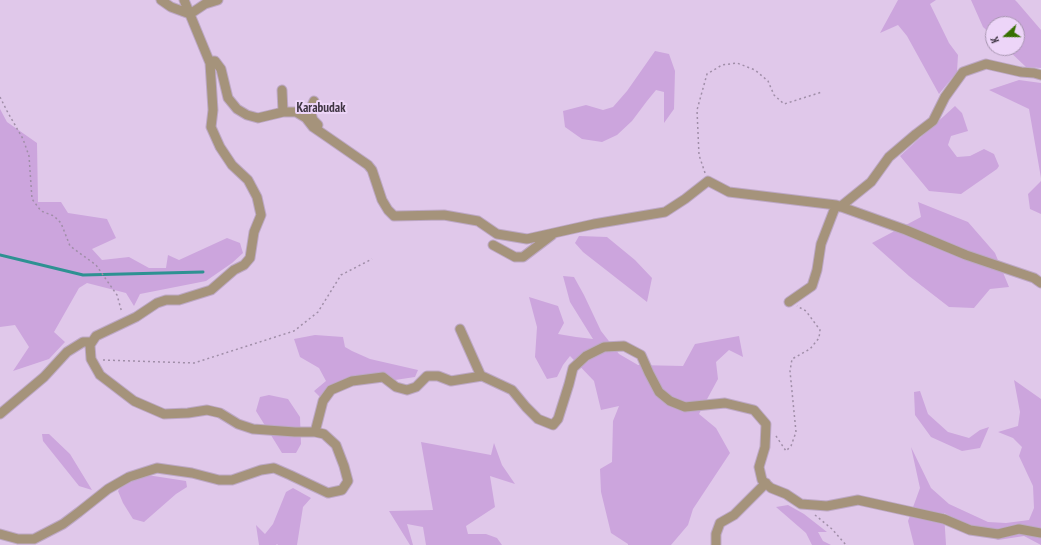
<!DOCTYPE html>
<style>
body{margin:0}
#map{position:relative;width:1041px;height:545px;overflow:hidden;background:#e0c8ea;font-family:"PT Sans Narrow",sans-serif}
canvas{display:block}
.north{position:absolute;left:985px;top:16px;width:40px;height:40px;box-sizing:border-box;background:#edd5f8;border:1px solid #a795b0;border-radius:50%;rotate:249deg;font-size:11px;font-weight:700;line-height:16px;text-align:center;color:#3f3543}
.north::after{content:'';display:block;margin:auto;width:14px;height:18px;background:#367000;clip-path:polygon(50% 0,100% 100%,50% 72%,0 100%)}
</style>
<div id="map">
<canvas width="1041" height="545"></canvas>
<div class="north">K</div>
</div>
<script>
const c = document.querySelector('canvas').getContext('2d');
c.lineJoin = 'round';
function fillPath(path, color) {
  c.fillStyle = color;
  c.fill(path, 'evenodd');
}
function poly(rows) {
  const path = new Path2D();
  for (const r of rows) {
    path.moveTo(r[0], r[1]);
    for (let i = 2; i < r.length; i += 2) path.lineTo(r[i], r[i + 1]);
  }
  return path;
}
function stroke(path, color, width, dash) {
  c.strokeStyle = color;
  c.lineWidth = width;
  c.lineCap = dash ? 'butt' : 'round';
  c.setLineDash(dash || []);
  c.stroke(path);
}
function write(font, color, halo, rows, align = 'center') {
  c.font = font + ' "PT Sans Narrow",sans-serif';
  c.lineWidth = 4;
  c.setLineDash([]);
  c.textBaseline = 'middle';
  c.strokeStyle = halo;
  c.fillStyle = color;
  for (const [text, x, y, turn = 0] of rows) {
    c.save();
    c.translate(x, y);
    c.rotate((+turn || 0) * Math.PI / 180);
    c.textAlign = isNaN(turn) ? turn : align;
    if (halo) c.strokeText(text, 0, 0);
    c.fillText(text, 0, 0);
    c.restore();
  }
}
const green = poly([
 [898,0,936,0,930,4,949,43,958,55,957,72,939,94,907,36,898,25,880,33],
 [971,0,1015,0,1017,2,1041,30,1041,68,1026,67,1006,48,1017,48,1017,24,993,24,993,36,983,27],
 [655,51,669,54,675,71,674,109,664,123,664,92,656,90,647,101,632,121,617,135,602,142,582,139,565,127,563,111,586,105,603,110,613,107,627,91],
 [1019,80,1041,83,1041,178,1029,109,989,90],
 [955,106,962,113,968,131,951,136,948,145,957,157,970,156,984,149,994,154,999,166,997,169,961,194,929,191,900,156],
 [0,109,7,122,37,143,38,202,61,202,68,213,107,219,116,238,92,249,102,260,129,257,149,268,166,268,168,255,179,260,227,238,240,243,243,253,232,263,206,281,140,294,134,306,126,293,87,283,79,288,54,332,65,342,49,359,13,371,29,347,15,325,0,327],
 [1041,181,1041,214,1030,209,1028,194],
 [918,202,968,222,995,253,1009,287,990,289,974,308,949,307,909,276,872,243,921,217],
 [579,236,607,237,635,260,652,278,647,302,583,252,575,243],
 [563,276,574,277,584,295,601,331,619,354,638,365,683,366,695,344,739,336,743,357,729,350,716,362,718,379,699,414,716,428,730,453,693,509,688,525,671,545,628,545,628,544,611,533,601,492,600,469,612,462,613,421,619,406,601,410,594,381,570,356,563,365,557,377,547,379,535,357,537,327,529,297,558,306,564,323,558,334,576,337,593,339,570,302],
 [315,335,343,337,345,347,352,351,370,359,418,370,415,377,395,380,383,372,349,378,321,398,314,391,326,381,319,368,300,357,294,339],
 [1014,380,1041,399,1041,545,1024,536,998,540,944,513,946,545,914,545,908,521,920,488,911,447,931,488,949,504,988,522,1006,523,1029,520,1034,508,1033,486,1019,456,1022,447,1013,438,998,432,1018,426,1020,412],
 [920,391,928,414,948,432,969,438,980,430,989,427,980,448,962,451,931,437,915,415,914,392],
 [269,395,288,399,300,417,301,444,296,453,282,453,256,411,260,397],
 [42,434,49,434,70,454,92,490,79,486,43,441],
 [421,442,491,455,494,443,502,465,515,484,490,476,495,507,466,526,468,534,486,534,497,538,502,545,426,545,423,527,407,524,413,545,410,545,389,511,433,510],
 [147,475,186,481,187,487,176,494,144,522,133,519,123,503,118,491,122,485],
 [293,488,311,498,303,507,297,545,278,545,277,544,276,545,259,545,256,525,265,534,273,524,286,492],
 [788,505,804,514,827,532,818,532,823,541,831,545,812,545,806,533,776,507]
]);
const stream = poly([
 [0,255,83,275,203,272]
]);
const path = poly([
 [0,97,7,111,23,139,29,156,32,199,41,211,54,216,61,223,70,246,96,265,117,295,122,313],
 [705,173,699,155,697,110,707,74,722,65,737,63,755,70,768,81,774,95,784,104,822,92],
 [103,360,194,363,294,331,318,312,341,275,372,259],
 [776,436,786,451,791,446,796,432,790,371,792,359,810,349,819,338,820,330,806,311,797,306],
 [815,515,832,529,846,545]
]);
const minor = poly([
 [161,0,171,7,190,14,205,4,218,0],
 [184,0,210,63],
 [282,90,283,112],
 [314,101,310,110,313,120,318,125],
 [840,207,871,182,889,157,916,134,933,121,945,97,963,72,986,64,1021,72,1034,73,1041,75],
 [493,245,515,257,523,257,552,235],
 [789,302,812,286,817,270,821,244,836,205],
 [460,329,481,376],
 [0,414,44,377,67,352,83,342,92,342],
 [315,432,323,401,331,390,352,381,383,377,396,387,407,390,416,387,427,376,438,376,451,381,482,376,512,390,526,407,538,419,553,425,558,419,569,384,573,368,586,356,604,347,624,346,641,355,649,373,659,392,670,401,685,407,725,403,754,410,766,424,765,447,759,467,762,480,771,488,786,494,801,504,827,506,858,500,944,519,970,530,998,534,1019,529,1041,533],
 [0,534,18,539,34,539,63,524,79,512,108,489,129,477,157,468,192,473,219,480,232,480,261,470,274,468,290,475,328,493,342,490,348,481,344,466,336,445,324,434,315,432,295,432,253,429,238,424,220,413,207,410,188,413,164,414,134,401,100,375,91,359,90,345,96,336,136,317,157,303,166,300,179,300,211,290,234,270,244,265,250,258,254,232,261,215,257,197,248,180,232,165,220,147,211,127,213,110,210,63,212,61,215,61,221,69,228,98,237,109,247,115,258,118,283,112,296,112,306,118,313,127,329,138,368,165,372,170,382,200,388,210,394,216,444,215,478,221,497,234,527,239,594,224,665,212,685,199,708,181,729,192,836,205,906,230,966,255,1034,278,1041,283],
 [716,545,716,534,720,523,734,515,766,483]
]);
const quarterNames = [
 ["Karabudak",321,108]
];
fillPath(green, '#cca5dd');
stroke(stream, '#2e9192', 3);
stroke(minor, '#bda8c5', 11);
stroke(path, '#a08ea8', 1.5, [2, 3]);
stroke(minor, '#a5937b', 9);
write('bold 13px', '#3f3543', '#edd5f8', quarterNames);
</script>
